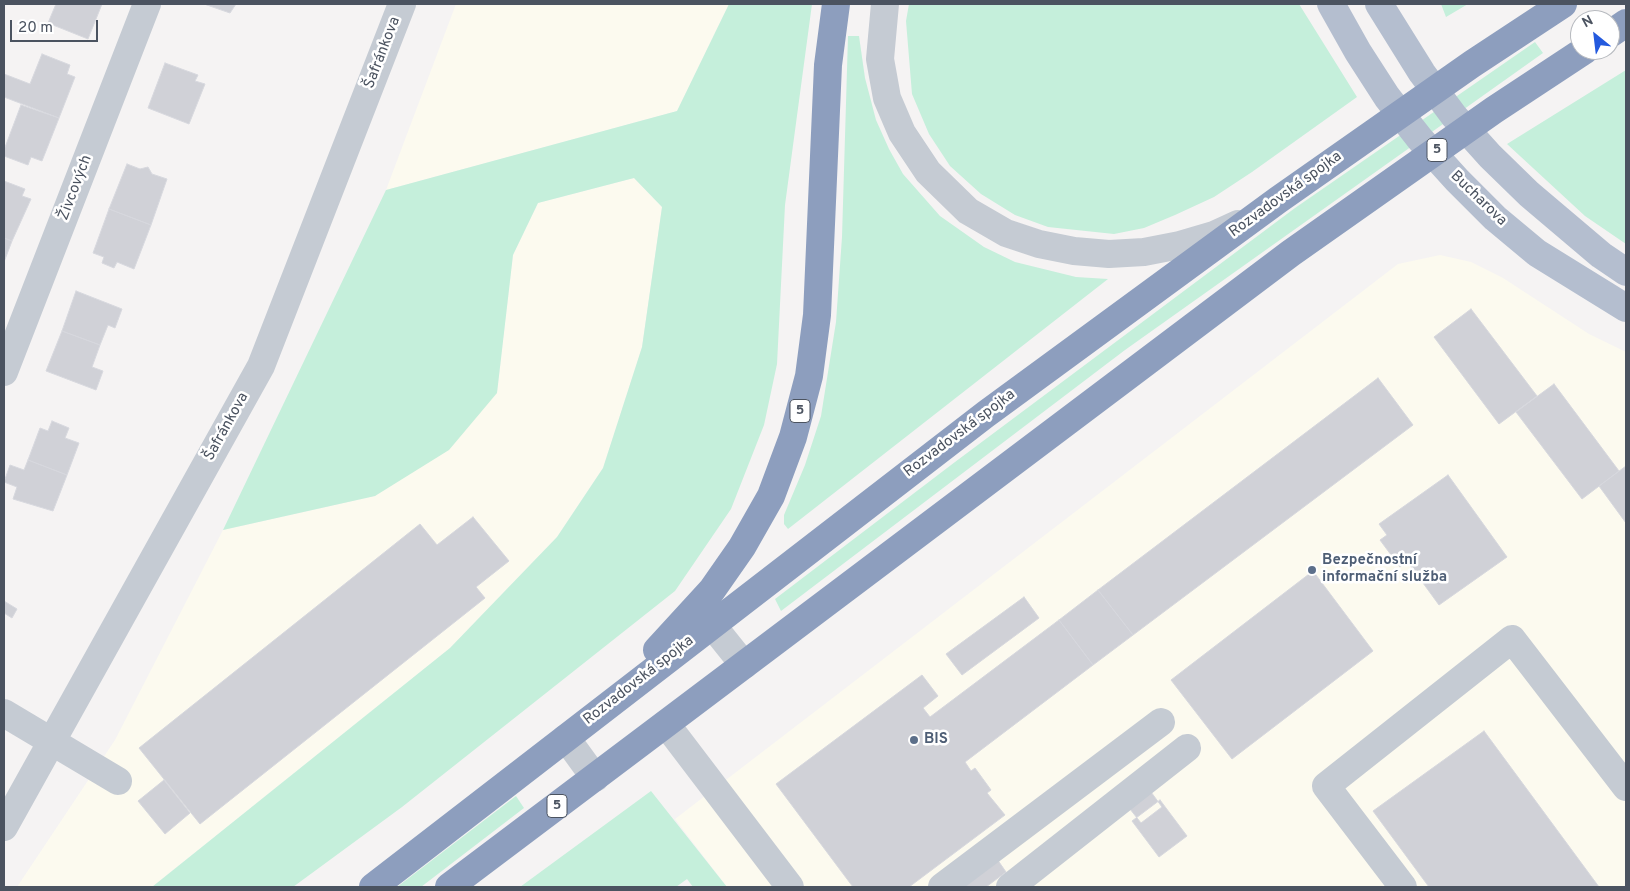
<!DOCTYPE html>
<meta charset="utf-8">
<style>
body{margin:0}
#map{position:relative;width:1630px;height:891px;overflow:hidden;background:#f5f3f3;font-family:Overpass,sans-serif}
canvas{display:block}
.frame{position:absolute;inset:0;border:5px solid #4b5360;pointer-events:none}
.north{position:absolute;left:1570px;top:10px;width:50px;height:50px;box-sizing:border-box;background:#fff;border:1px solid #b7babf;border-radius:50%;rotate:331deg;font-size:14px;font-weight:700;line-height:20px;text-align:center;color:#4b5360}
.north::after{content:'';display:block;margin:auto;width:18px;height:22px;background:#245ade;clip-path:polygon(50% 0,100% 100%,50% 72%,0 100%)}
.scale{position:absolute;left:10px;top:20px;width:88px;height:22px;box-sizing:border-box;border:2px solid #4b5360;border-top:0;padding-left:6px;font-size:15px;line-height:18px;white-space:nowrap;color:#4b5360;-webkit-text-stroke:4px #fff;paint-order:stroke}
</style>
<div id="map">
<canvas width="1630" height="891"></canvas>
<div class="frame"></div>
<div class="north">N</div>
<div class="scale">20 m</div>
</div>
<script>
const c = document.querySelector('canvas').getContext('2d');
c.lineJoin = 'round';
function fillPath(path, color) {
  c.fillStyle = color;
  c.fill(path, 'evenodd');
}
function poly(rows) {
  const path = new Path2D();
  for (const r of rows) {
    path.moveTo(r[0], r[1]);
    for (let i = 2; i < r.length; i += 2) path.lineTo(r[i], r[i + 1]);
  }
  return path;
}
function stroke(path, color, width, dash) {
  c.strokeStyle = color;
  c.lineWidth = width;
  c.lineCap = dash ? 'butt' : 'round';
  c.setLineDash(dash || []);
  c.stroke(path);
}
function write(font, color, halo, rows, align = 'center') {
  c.font = font + ' Overpass,sans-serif';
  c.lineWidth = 5;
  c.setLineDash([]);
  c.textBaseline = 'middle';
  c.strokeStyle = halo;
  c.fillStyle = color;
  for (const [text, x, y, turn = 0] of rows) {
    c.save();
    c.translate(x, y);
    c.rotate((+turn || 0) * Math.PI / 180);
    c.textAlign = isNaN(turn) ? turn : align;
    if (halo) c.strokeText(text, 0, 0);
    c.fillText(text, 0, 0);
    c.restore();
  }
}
const commercial = poly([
 [456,4,729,4,677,111,386,190],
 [634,178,662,207,642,347,603,468,557,537,450,648,152,887,17,887,115,740,223,530,375,496,497,393,513,255,538,203],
 [1440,255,1471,262,1503,278,1589,334,1626,352,1626,887,727,887,675,819,1398,264]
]);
const green = poly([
 [729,4,812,4,785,205,777,364,764,425,731,509,675,591,402,807,293,887,152,887,450,648,557,537,603,468,642,347,662,207,634,178,538,203,513,255,497,393,449,450,375,496,223,530,386,190,677,111],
 [909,4,1299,4,1357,97,1252,172,1214,197,1175,215,1144,228,1114,234,1048,227,1015,215,981,194,950,166,929,134,912,94,906,21],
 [1441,4,1468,4,1446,17],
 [848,36,859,36,865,78,876,120,889,149,903,174,940,216,984,247,1015,262,1076,277,1108,279,788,529,784,524,784,515,805,465,821,416,836,322,842,237],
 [1535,42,1543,53,1125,350,781,611,775,599,955,462,1295,208],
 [1626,70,1626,244,1585,216,1507,144],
 [651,791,727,887,693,887,687,879,676,887,520,887],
 [516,796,524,808,421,887,397,887]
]);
const building = poly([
 [56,4,102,4,88,39,48,23,56,4],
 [204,4,236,4,230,13,204,4],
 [42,54,70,65,67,74,75,77,59,118,4,97,4,74,30,84,42,54],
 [165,63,198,75,195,81,205,84,189,124,148,108,165,63],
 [21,105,59,118,42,161,31,157,28,165,4,156,4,150,21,105],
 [127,164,140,169,148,167,152,174,167,179,151,225,109,209,127,164],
 [4,181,25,189,22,196,31,199,12,241,4,238,4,181],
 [109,209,151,225,134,269,117,262,114,268,102,263,104,257,93,253,109,209],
 [4,238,12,241,4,262,4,238],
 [76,291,122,309,115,328,108,325,100,345,62,331,76,291],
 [1471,309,1537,396,1499,424,1434,337,1471,309],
 [62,331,100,345,92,367,103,371,96,390,46,371,62,331],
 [1378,378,1413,425,1133,635,1098,590,1378,378],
 [1554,384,1619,471,1582,499,1516,412,1554,384],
 [52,421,69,428,65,438,79,443,67,475,28,460,40,428,48,431,52,421],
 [28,460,67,475,53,511,13,499,17,487,4,482,10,465,24,470,28,460],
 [1626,466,1626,523,1599,486,1626,466],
 [1448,475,1507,557,1439,605,1407,561,1400,567,1380,540,1387,535,1379,524,1448,475],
 [473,517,509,561,476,587,485,598,200,824,139,748,420,524,437,545,473,517],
 [1313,571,1373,651,1232,759,1171,680,1313,571],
 [1098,590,1133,635,1093,665,1059,620,1098,590],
 [1024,597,1039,618,962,675,946,654,1024,597],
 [4,601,17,609,12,618,4,613,4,601],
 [1059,620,1093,665,965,762,971,771,975,768,991,790,987,793,1005,815,909,887,853,887,776,784,922,675,938,696,923,708,930,717,1059,620],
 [1484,731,1599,887,1429,887,1373,811,1484,731],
 [164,780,190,813,165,834,138,801,164,780],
 [1151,792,1162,807,1141,823,1130,809,1151,792],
 [1160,800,1187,836,1159,857,1132,821,1160,800],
 [997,859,1006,872,986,887,968,887,965,884,997,859]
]);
const minor = poly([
 [885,4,880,59,887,98,902,133,928,172,968,211,1006,233,1039,244,1074,251,1109,254,1144,252,1180,245,1214,235,1238,224],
 [4,372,147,4],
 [712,625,744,665],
 [4,713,118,781],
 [666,724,790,887],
 [566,738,595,778],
 [4,827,261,366,402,4],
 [942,887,1161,722],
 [1010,887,1187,748],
 [1403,887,1326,786,1512,639,1626,787]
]);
const major = poly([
 [1331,4,1358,52,1387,97,1420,139,1457,180,1495,218,1537,253,1626,308],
 [1379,4,1422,73,1454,116,1490,156,1529,194,1601,255,1626,272]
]);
const highway = poly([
 [1610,34,1626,23],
 [657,650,712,590,742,547,771,496,793,437,809,376,817,315,828,65,836,4],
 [373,887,986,414,1278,200,1472,64,1563,4],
 [449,887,1291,253,1494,110,1585,50]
]);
const markers = [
 [1312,570,5,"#5c6f8a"],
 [914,740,5,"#5c6f8a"]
];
const shields = [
 [1437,150,20],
 [800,411,20],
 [557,806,20]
];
const shieldNames = [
 ["5",1437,150],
 ["5",800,411],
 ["5",557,806]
];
const streetNames = [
 ["Šafránkova",383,53,-69],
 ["Živcových",76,188,-69],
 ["Rozvadovská spojka",1286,195,-36],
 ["Bucharova",1478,199,44],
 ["Šafránkova",227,427,-61],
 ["Rozvadovská spojka",960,434,-37],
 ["Rozvadovská spojka",639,681,-38]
];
const serviceNames = [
 ["Bezpečnostní",1322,561],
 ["informační služba",1322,578],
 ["BIS",924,740]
];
fillPath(commercial, '#fcfaef');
fillPath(green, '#c5efdb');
fillPath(building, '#d0d1d7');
stroke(building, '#d7d8de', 1);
stroke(minor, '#c5cbd3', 28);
stroke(major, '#b4becf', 28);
stroke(highway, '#8d9ebe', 28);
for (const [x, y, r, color] of markers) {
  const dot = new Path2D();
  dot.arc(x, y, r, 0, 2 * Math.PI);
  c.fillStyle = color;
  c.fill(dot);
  stroke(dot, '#fff', 2);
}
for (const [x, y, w] of shields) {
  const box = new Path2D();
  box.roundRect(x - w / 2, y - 11.5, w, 23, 4);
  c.fillStyle = '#fff';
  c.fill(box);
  stroke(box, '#4b5360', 1);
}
write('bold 14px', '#4b5360', null, shieldNames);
write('15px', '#4b5360', '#fff', streetNames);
write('bold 15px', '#4e5e75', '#fff', serviceNames, 'left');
</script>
